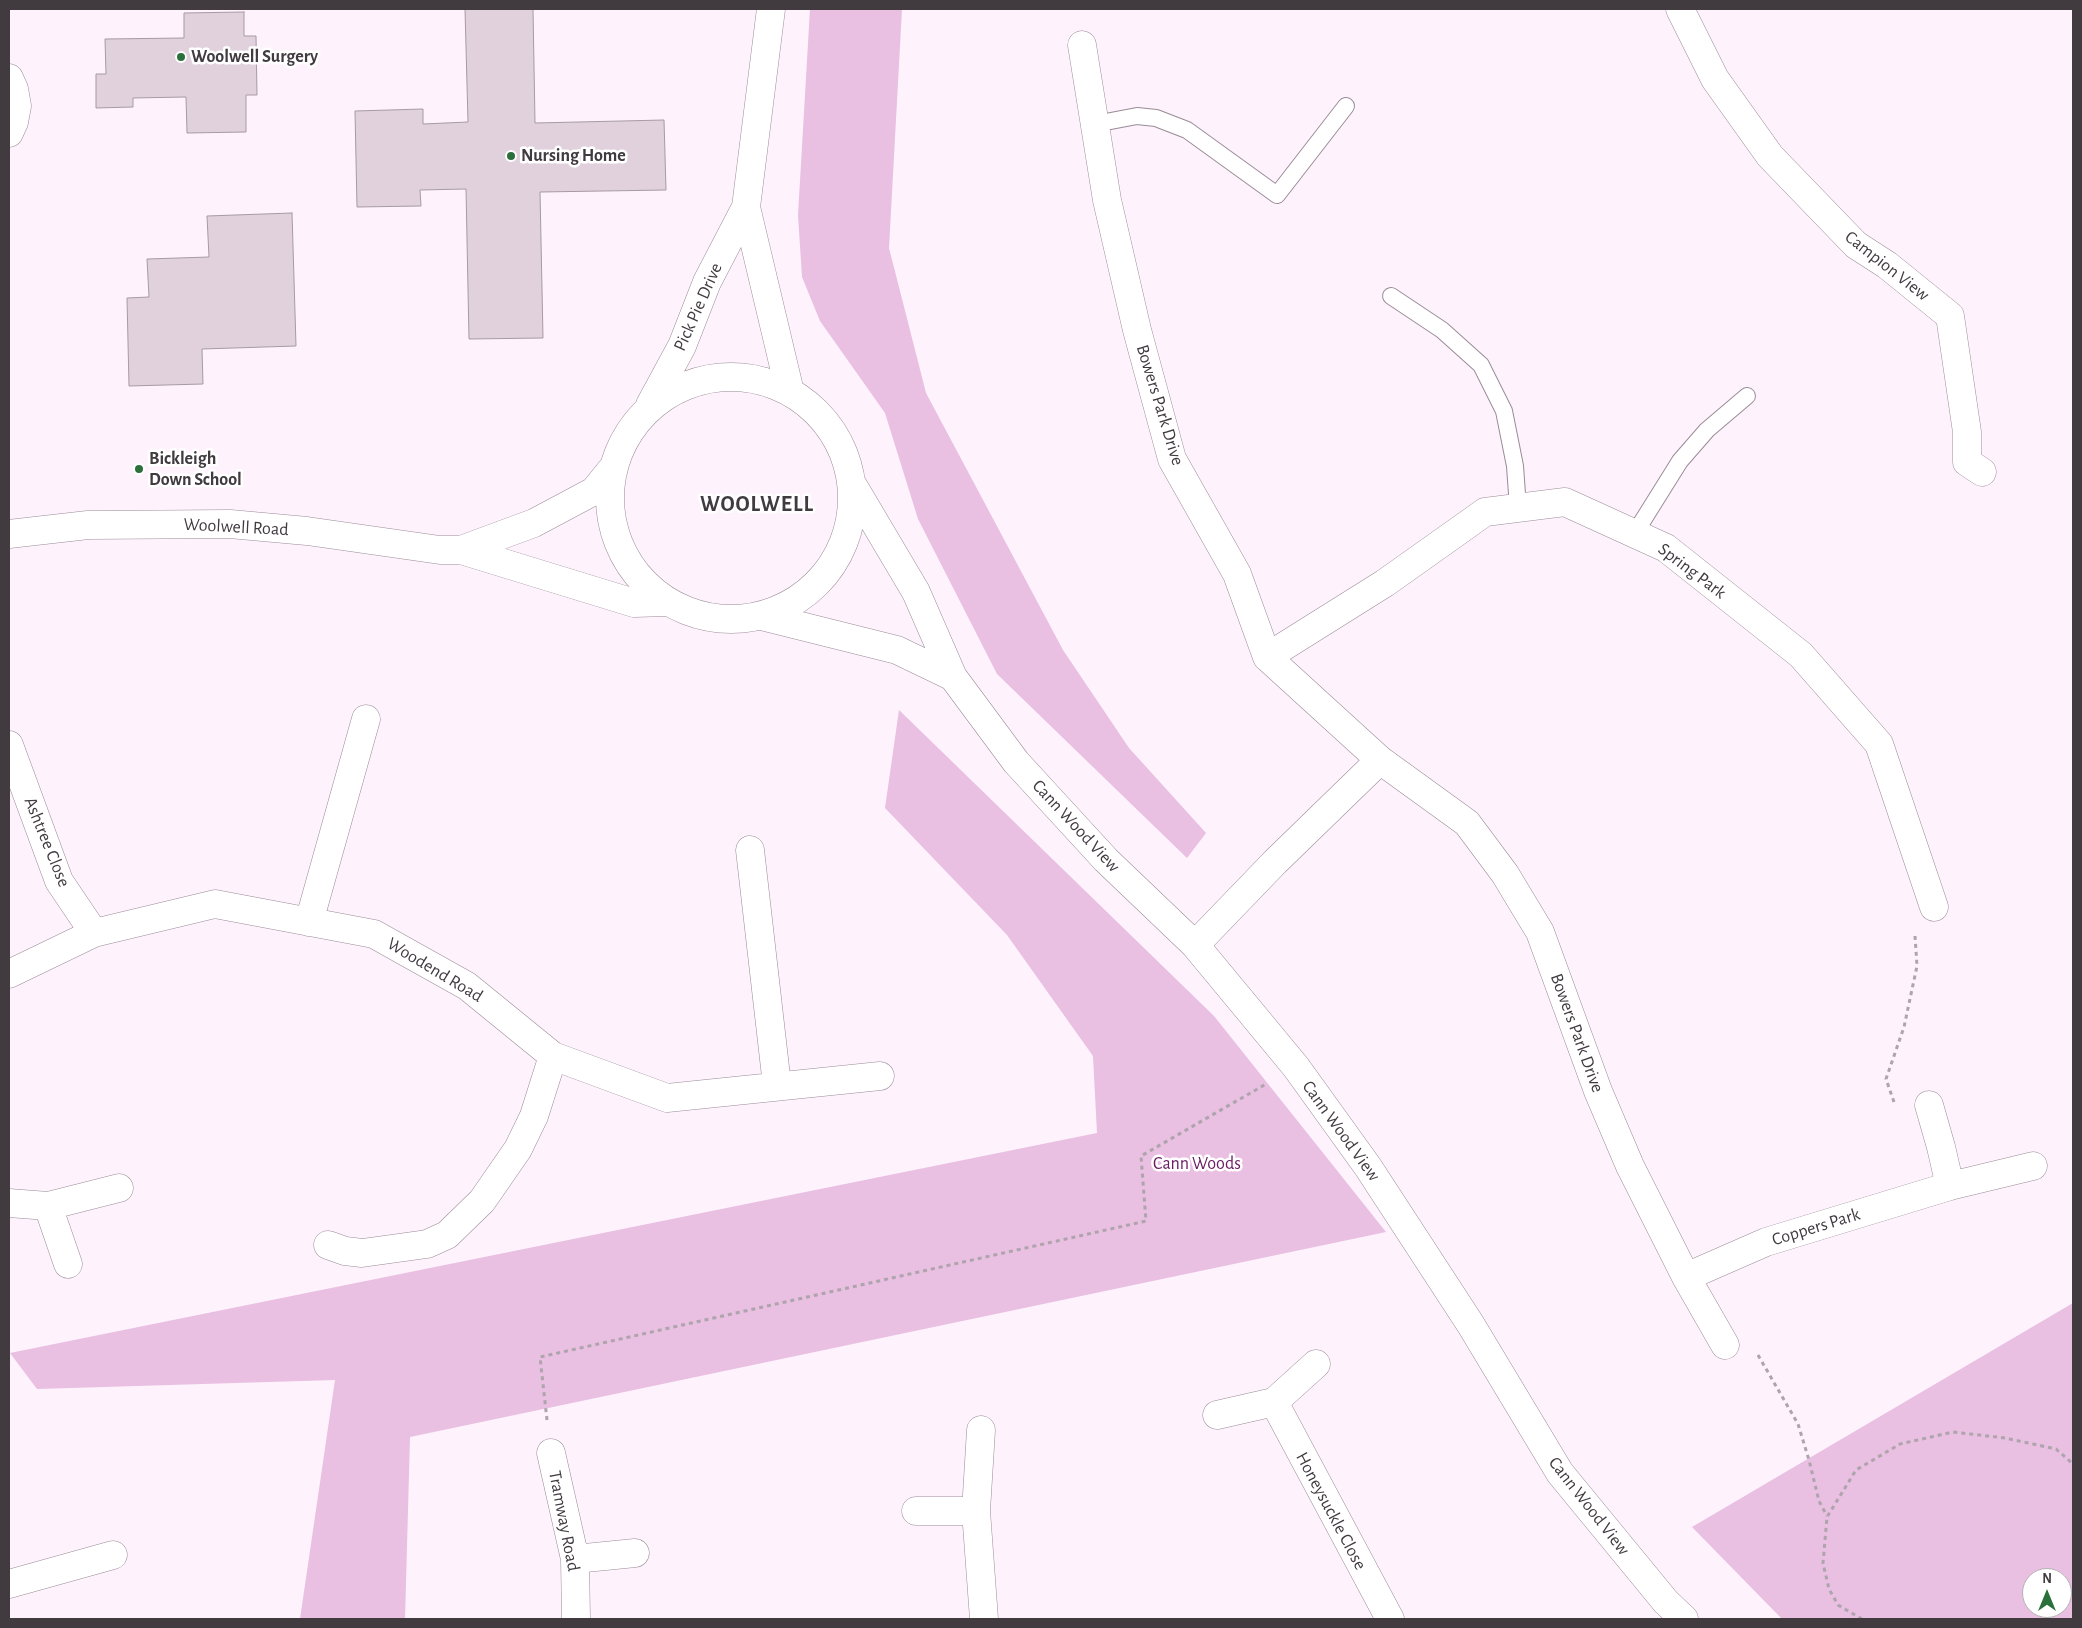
<!DOCTYPE html>
<style>
body{margin:0}
#map{position:relative;width:2082px;height:1628px;overflow:hidden;background:#fef2fc;font-family:"Alegreya Sans",sans-serif}
canvas{display:block}
.frame{position:absolute;inset:0;border:10px solid #413b40;pointer-events:none}
.north{position:absolute;left:2022px;top:1568px;width:50px;height:50px;box-sizing:border-box;background:#fff;border:1px solid #b3b1b3;border-radius:50%;rotate:0deg;font-size:14px;font-weight:700;line-height:20px;text-align:center;color:#413b40}
.north::after{content:'';display:block;margin:auto;width:18px;height:22px;background:#2b703b;clip-path:polygon(50% 0,100% 100%,50% 72%,0 100%)}
</style>
<div id="map">
<canvas width="2082" height="1628"></canvas>
<div class="frame"></div>
<div class="north">N</div>
</div>
<script>
const c = document.querySelector('canvas').getContext('2d');
c.lineJoin = 'round';
function fillPath(path, color) {
  c.fillStyle = color;
  c.fill(path, 'evenodd');
}
function poly(rows) {
  const path = new Path2D();
  for (const r of rows) {
    if (r.length === 3) {
      path.moveTo(r[0] + r[2], r[1]);
      path.arc(r[0], r[1], r[2], 0, 2 * Math.PI);
      continue;
    }
    path.moveTo(r[0], r[1]);
    for (let i = 2; i < r.length; i += 2) path.lineTo(r[i], r[i + 1]);
  }
  return path;
}
function stroke(path, color, width, dash) {
  c.strokeStyle = color;
  c.lineWidth = width;
  c.lineCap = dash ? 'butt' : 'round';
  c.setLineDash(dash || []);
  c.stroke(path);
}
function write(font, color, halo, rows, align = 'center') {
  c.font = font + ' "Alegreya Sans",sans-serif';
  c.lineWidth = 5;
  c.setLineDash([]);
  c.textBaseline = 'middle';
  c.strokeStyle = halo;
  c.fillStyle = color;
  for (const [text, x, y, turn = 0] of rows) {
    c.save();
    c.translate(x, y);
    c.rotate((+turn || 0) * Math.PI / 180);
    c.textAlign = isNaN(turn) ? turn : align;
    if (halo) c.strokeText(text, 0, 0);
    c.fillText(text, 0, 0);
    c.restore();
  }
}
const green = poly([
 [810,9,902,9,889,248,926,393,1063,650,1129,748,1206,833,1187,858,997,674,918,519,885,413,820,321,802,277,798,215],
 [899,710,1214,1016,1386,1232,410,1437,405,1619,300,1619,335,1380,37,1389,10,1353,1097,1133,1093,1056,1007,935,885,808],
 [2073,1303,2073,1619,1782,1619,1692,1527],
 [2032,1578,2062,1578,2062,1608,2032,1608]
]);
const building = poly([
 [465,9,533,9,535,123,664,120,666,190,540,192,543,338,469,339,466,189,420,190,421,206,357,207,355,111,423,109,423,124,468,122,465,9],
 [244,12,244,36,256,36,257,95,246,95,246,132,187,133,186,97,133,98,133,107,96,108,96,74,106,74,105,39,184,38,184,13,244,12],
 [292,213,296,346,202,349,203,384,129,386,127,298,149,297,147,259,209,257,207,216,292,213]
]);
const path = poly([
 [1894,1102,1886,1079,1904,1027,1917,966,1915,936],
 [1758,1355,1798,1424,1809,1460,1819,1501,1827,1516],
 [547,1420,540,1357,1146,1221,1141,1156,1266,1084],
 [1862,1619,1838,1605,1829,1589,1823,1563,1827,1517,1856,1470,1900,1444,1953,1432,2005,1438,2056,1449,2073,1464]
]);
const service = poly([
 [1095,124,1137,116,1156,118,1187,130,1277,195,1346,106],
 [1391,296,1442,330,1481,365,1504,411,1515,466,1518,508],
 [1635,533,1680,461,1707,430,1747,396]
]);
const minor = poly([
 [1680,9,1715,79,1770,156,1856,245,1887,265,1950,316,1967,432,1967,462,1982,472],
 [1082,45,1107,200,1137,330,1172,459,1237,574,1267,657,1380,760,1275,862,1195,945],
 [9,78,14,89,17,106,14,122,9,133],
 [746,207,790,392],
 [731,498,121],
 [650,405,682,346,707,282,746,207,771,9],
 [852,484,916,592,953,677,1016,762,1106,860,1195,945,1296,1067,1368,1167,1471,1325,1560,1473,1666,1602,1684,1619],
 [9,534,88,525,230,524,307,531,440,550,461,550,634,603,667,602],
 [461,550,534,523,594,491,611,470],
 [761,616,897,650,953,677],
 [1267,657,1385,583,1485,512,1565,502,1666,548,1801,655,1879,744,1934,907],
 [9,745,59,881,94,933],
 [1380,760,1467,823,1505,874,1540,932,1598,1091,1630,1166,1686,1277,1725,1345],
 [750,850,777,1085],
 [309,922,366,719],
 [9,974,94,933,215,904,374,934,467,986,553,1056,667,1098,880,1076],
 [1929,1105,1941,1147,1950,1186],
 [9,1203,48,1206,119,1188],
 [48,1206,68,1264],
 [328,1245,345,1251,362,1253,427,1244,447,1235,482,1201,518,1149,534,1116,553,1056],
 [1686,1277,1766,1242,1950,1186,2033,1166],
 [1274,1402,1390,1619],
 [1217,1415,1274,1402,1316,1364],
 [981,1430,976,1511,984,1619],
 [551,1453,575,1559,576,1619],
 [916,1511,976,1511],
 [575,1559,635,1553],
 [9,1584,113,1555]
]);
const markers = [
 [181,57,5,"#2b703b"],
 [511,156,5,"#2b703b"],
 [139,469,5,"#2b703b"]
];
const poiNames = [
 ["Woolwell Surgery",191,57],
 ["Nursing Home",521,156],
 ["Bickleigh",149,459],
 ["Down School",149,480]
];
const streetNames = [
 ["Campion View",1887,266,38],
 ["Pick Pie Drive",698,307,-66],
 ["Bowers Park Drive",1160,405,73],
 ["Woolwell Road",236,527,3],
 ["Spring Park",1692,571,37],
 ["Cann Wood View",1076,826,47],
 ["Ashtree Close",47,842,68],
 ["Woodend Road",435,970,31],
 ["Bowers Park Drive",1577,1033,70],
 ["Cann Wood View",1341,1131,54],
 ["Coppers Park",1816,1227,-17],
 ["Cann Wood View",1589,1506,52],
 ["Honeysuckle Close",1331,1511,62],
 ["Tramway Road",564,1521,79]
];
const parkNames = [
 ["Cann Woods",1197,1164]
];
const districtNames = [
 ["WOOLWELL",757,504]
];
fillPath(green, '#e9bfe2');
fillPath(building, '#e0d1dd');
stroke(building, '#a799a5', 1);
stroke(service, '#9a8c97', 18);
stroke(minor, '#9a8c97', 29);
stroke(path, '#aea4ac', 3, [4, 4]);
stroke(service, '#fff', 16);
stroke(minor, '#fff', 28);
for (const [x, y, r, color] of markers) {
  const dot = new Path2D();
  dot.arc(x, y, r, 0, 2 * Math.PI);
  c.fillStyle = color;
  c.fill(dot);
  stroke(dot, '#fff', 2);
}
write('bold 18px', '#413b40', '#fff', poiNames, 'left');
write('18px', '#413b40', '#fff', streetNames);
write('18px', '#6a1c64', '#fff', parkNames);
c.letterSpacing = '1px';
write('bold 22px', '#413b40', '#fff', districtNames);
c.letterSpacing = '0px';
</script>
